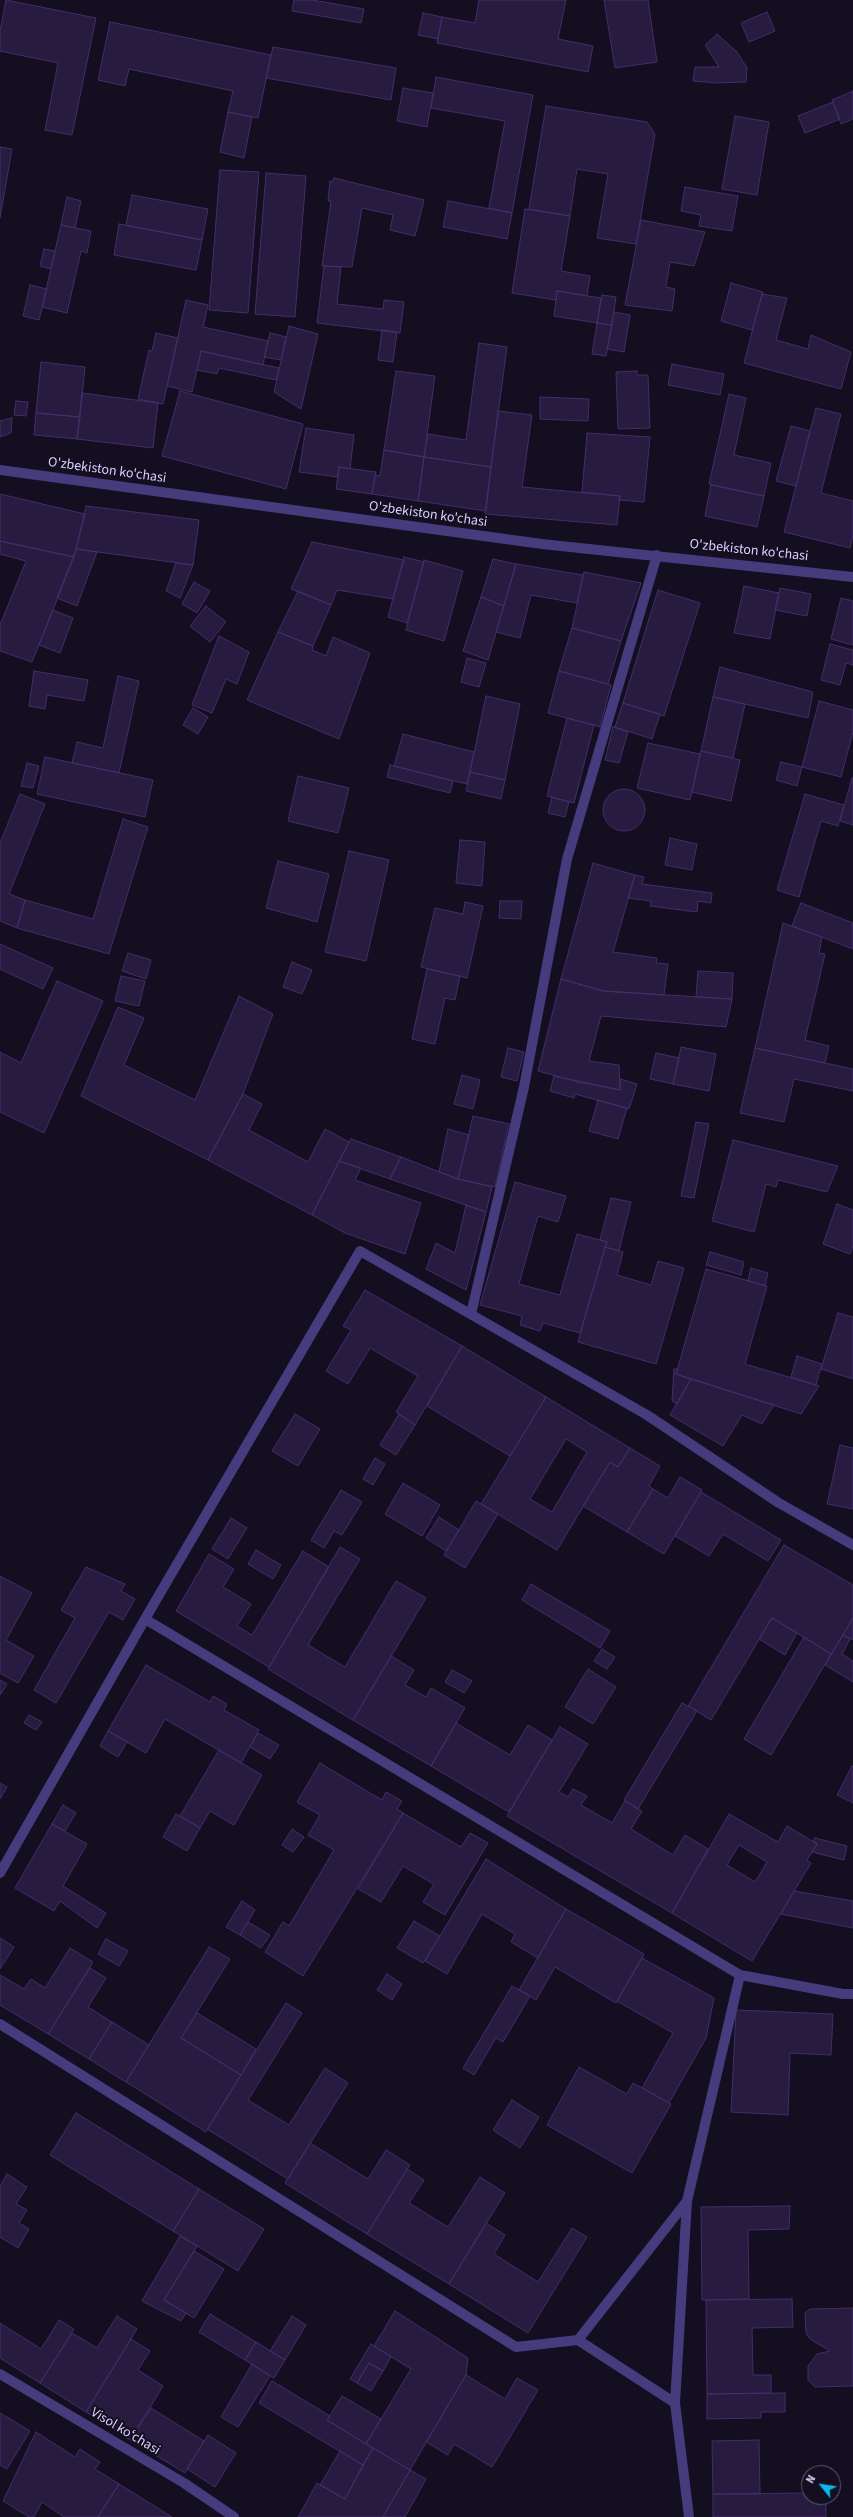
<!DOCTYPE html>
<meta charset="utf-8">
<style>
body{margin:0}
#map{position:relative;width:853px;height:2517px;overflow:hidden;background:#130e20;font-family:"Source Sans 3",sans-serif}
canvas{display:block}
.north{position:absolute;left:801px;top:2465px;width:40px;height:40px;box-sizing:border-box;background:#130e20;border:1px solid #635b78;border-radius:50%;rotate:300deg;font-size:11px;font-weight:700;line-height:16px;text-align:center;color:#dacffd}
.north::after{content:'';display:block;margin:auto;width:14px;height:18px;background:#0cb9ec;clip-path:polygon(50% 0,100% 100%,50% 72%,0 100%)}
</style>
<div id="map">
<canvas width="853" height="2517"></canvas>
<div class="north">N</div>
</div>
<script>
const c = document.querySelector('canvas').getContext('2d');
c.lineJoin = 'round';
function fillPath(path, color) {
  c.fillStyle = color;
  c.fill(path, 'evenodd');
}
function poly(rows) {
  const path = new Path2D();
  for (const r of rows) {
    if (r.length === 3) {
      path.moveTo(r[0] + r[2], r[1]);
      path.arc(r[0], r[1], r[2], 0, 2 * Math.PI);
      continue;
    }
    path.moveTo(r[0], r[1]);
    for (let i = 2; i < r.length; i += 2) path.lineTo(r[i], r[i + 1]);
  }
  return path;
}
function stroke(path, color, width, dash) {
  c.strokeStyle = color;
  c.lineWidth = width;
  c.lineCap = dash ? 'butt' : 'round';
  c.setLineDash(dash || []);
  c.stroke(path);
}
function write(font, color, halo, rows, align = 'center') {
  c.font = font + ' "Source Sans 3",sans-serif';
  c.lineWidth = 4;
  c.setLineDash([]);
  c.textBaseline = 'middle';
  c.strokeStyle = halo;
  c.fillStyle = color;
  for (const [text, x, y, turn = 0] of rows) {
    c.save();
    c.translate(x, y);
    c.rotate((+turn || 0) * Math.PI / 180);
    c.textAlign = isNaN(turn) ? turn : align;
    if (halo) c.strokeText(text, 0, 0);
    c.fillText(text, 0, 0);
    c.restore();
  }
}
const building = poly([
 [6,0,96,18,72,135,45,130,58,63,0,51,0,31,6,0],
 [294,0,312,0,364,9,361,23,292,11,294,0],
 [479,0,566,0,558,39,593,46,588,72,437,43,442,17,475,23,479,0],
 [604,0,648,0,657,62,615,68,604,0],
 [767,12,775,31,749,42,741,23,767,12],
 [423,13,442,17,438,39,418,35,423,13],
 [110,22,271,55,258,118,228,112,233,91,129,69,125,86,98,80,110,22],
 [717,34,737,52,747,68,746,82,717,83,693,81,695,67,719,67,705,45,717,34],
 [273,47,396,68,391,100,266,78,273,47],
 [436,77,533,95,512,213,489,208,505,121,431,108,436,77],
 [403,88,433,93,427,127,397,121,403,88],
 [853,91,853,119,841,124,832,100,853,91],
 [833,102,840,119,805,133,798,116,833,102],
 [546,106,647,122,655,134,636,244,597,238,608,174,577,169,570,216,529,209,546,106],
 [228,112,252,117,244,158,220,152,228,112],
 [735,116,769,122,757,195,722,189,735,116],
 [0,147,12,149,0,218,0,147],
 [220,170,259,172,248,313,209,310,220,170],
 [266,173,306,176,295,317,255,314,266,173],
 [334,178,424,200,415,236,390,230,393,215,362,208,352,267,322,266,331,201,328,201,330,181,333,181,334,178],
 [685,187,738,196,732,231,699,226,701,215,681,211,685,187],
 [132,195,208,209,202,240,126,225,132,195],
 [67,197,81,201,75,228,61,225,67,197],
 [448,201,512,213,507,239,443,227,448,201],
 [525,209,570,216,561,271,590,276,587,296,557,291,556,300,512,293,525,209],
 [641,220,705,232,694,266,670,262,666,287,675,289,672,311,625,305,641,220],
 [119,224,202,240,196,270,114,255,119,224],
 [61,225,91,231,87,253,81,251,67,313,42,307,61,225],
 [44,249,55,251,51,269,40,266,44,249],
 [324,266,341,267,337,304,383,309,384,300,404,302,400,333,317,323,324,266],
 [731,283,763,292,752,330,721,321,731,283],
 [30,285,47,289,39,320,23,316,30,285],
 [557,291,601,298,597,323,554,316,557,291],
 [762,294,787,298,776,340,808,349,811,335,851,352,841,389,744,363,762,294],
 [602,295,616,297,612,325,597,323,602,295],
 [186,300,208,305,203,327,268,341,263,365,201,351,192,392,167,386,186,300],
 [614,312,630,315,624,352,607,349,614,312],
 [597,323,612,325,606,356,592,354,597,323],
 [289,326,318,334,301,409,274,392,289,326],
 [382,330,397,332,393,362,378,360,382,330],
 [156,333,178,338,163,404,138,399,149,350,152,351,156,333],
 [270,333,286,337,281,360,264,357,270,333],
 [479,343,507,347,491,467,424,457,428,434,466,440,479,343],
 [201,351,279,368,276,380,219,368,217,374,197,370,201,351],
 [41,362,85,367,80,417,36,413,41,362],
 [672,364,724,374,720,395,668,385,672,364],
 [396,371,435,376,424,457,384,450,396,371],
 [637,371,637,375,648,375,650,428,618,429,616,372,637,371],
 [180,391,303,424,286,489,162,456,180,391],
 [82,393,158,403,153,448,77,439,82,393],
 [729,394,746,398,734,455,771,463,764,496,709,484,729,394],
 [540,397,589,399,588,421,540,419,540,397],
 [16,401,28,402,26,416,14,415,16,401],
 [816,408,841,414,821,493,853,501,853,535,850,548,784,532,816,408],
 [498,411,532,415,522,487,620,496,617,525,485,514,498,411],
 [36,413,80,417,77,439,34,435,36,413],
 [12,418,11,433,0,437,0,421,12,418],
 [791,426,810,431,796,486,776,481,791,426],
 [306,428,354,435,350,469,339,467,338,477,299,472,306,428],
 [587,433,650,437,644,502,619,500,620,496,582,492,587,433],
 [384,450,424,457,418,501,372,494,375,475,380,476,384,450],
 [424,457,491,467,486,511,418,501,424,457],
 [339,467,376,472,372,494,336,489,339,467],
 [711,485,764,496,757,527,705,516,711,485],
 [0,494,85,514,74,557,0,541,0,494],
 [86,506,199,520,193,565,76,549,86,506],
 [0,541,74,557,32,662,0,651,0,625,26,561,0,554,0,541],
 [312,542,404,560,393,599,337,590,331,605,291,589,312,542],
 [76,549,97,552,77,606,57,598,76,549],
 [404,557,424,562,407,623,388,617,404,557],
 [493,559,516,564,504,606,481,597,493,559],
 [424,560,463,571,444,641,406,630,424,560],
 [176,563,193,565,180,598,166,591,176,563],
 [516,564,583,575,577,603,531,595,520,638,496,632,516,564],
 [584,572,641,583,621,641,572,628,584,572],
 [194,582,210,591,197,613,182,604,194,582],
 [744,586,779,593,770,639,734,633,744,586],
 [780,588,811,594,807,616,775,610,780,588],
 [658,590,700,603,664,716,623,703,658,590],
 [298,591,331,605,313,646,278,632,298,591],
 [481,597,504,606,488,660,463,651,481,597],
 [841,598,853,601,853,645,831,639,841,598],
 [206,606,226,622,210,642,190,626,206,606],
 [53,610,73,618,60,653,39,645,53,610],
 [572,628,621,641,608,684,559,671,572,628],
 [278,632,313,646,312,650,326,656,333,637,370,653,339,739,247,700,278,632],
 [219,636,249,652,237,684,226,679,212,713,192,705,219,636],
 [830,644,853,650,853,665,846,663,840,685,821,680,830,644],
 [467,658,486,663,479,687,461,682,467,658],
 [720,667,813,692,808,718,713,697,720,667],
 [34,671,88,680,84,701,47,695,45,709,29,706,34,671],
 [559,671,611,685,600,727,548,713,559,671],
 [118,676,139,681,119,773,72,763,77,742,103,748,118,676],
 [486,696,520,704,505,780,470,772,486,696],
 [713,697,745,704,733,758,701,751,713,697],
 [819,701,853,710,853,732,841,777,802,767,819,701],
 [623,703,660,714,652,739,615,727,623,703],
 [193,708,208,717,198,734,183,725,193,708],
 [567,718,594,725,574,803,547,796,567,718],
 [613,727,628,732,619,763,605,760,613,727],
 [403,734,474,752,467,784,394,766,403,734],
 [648,743,700,754,690,800,637,788,648,743],
 [701,751,740,760,731,801,692,792,701,751],
 [45,757,153,780,145,817,37,794,45,757],
 [781,762,802,767,797,786,776,780,781,762],
 [27,763,39,766,33,788,21,786,27,763],
 [390,765,453,781,450,793,387,777,390,765],
 [470,772,505,780,501,799,466,791,470,772],
 [298,776,349,788,338,833,288,821,298,776],
 [852,778,853,778,853,825,840,821,852,778],
 [624,810,21],
 [20,794,45,804,9,894,25,900,17,928,0,921,0,843,20,794],
 [805,794,844,805,838,826,821,821,799,897,777,890,805,794],
 [552,797,569,802,565,817,548,813,552,797],
 [123,819,148,827,109,954,17,928,25,900,93,919,123,819],
 [670,838,697,844,692,870,665,865,670,838],
 [460,840,485,842,482,886,456,883,460,840],
 [349,851,389,860,366,961,325,952,349,851],
 [278,861,329,874,317,922,266,908,278,861],
 [593,863,635,875,613,952,657,958,656,963,668,964,664,995,603,991,561,979,593,863],
 [635,875,644,877,642,884,712,893,711,903,698,901,697,912,650,906,651,901,628,898,635,875],
 [500,901,522,901,521,919,499,918,500,901],
 [465,902,483,906,467,978,421,967,435,908,463,914,465,902],
 [801,903,853,923,853,949,792,926,801,903],
 [783,923,822,937,819,953,825,954,805,1040,829,1046,825,1063,755,1048,783,923],
 [0,944,53,968,43,989,0,969,0,944],
 [128,953,151,960,146,979,122,971,128,953],
 [292,962,312,970,302,994,283,987,292,962],
 [427,969,460,976,455,1000,445,998,435,1044,412,1039,427,969],
 [698,971,733,973,732,999,696,997,698,971],
 [121,976,145,981,139,1006,115,1001,121,976],
 [561,979,603,991,732,999,726,1027,601,1016,589,1061,619,1065,620,1090,578,1082,538,1071,561,979],
 [57,981,103,1001,44,1133,0,1112,0,1052,21,1063,57,981],
 [239,996,273,1014,243,1094,208,1160,81,1096,118,1007,144,1018,124,1065,195,1100,239,996],
 [681,1047,716,1054,709,1091,673,1084,681,1047],
 [508,1048,524,1052,517,1081,501,1077,508,1048],
 [755,1048,853,1069,853,1091,794,1079,784,1122,740,1113,755,1048],
 [656,1053,679,1058,673,1084,650,1079,656,1053],
 [462,1075,480,1080,473,1109,454,1104,462,1075],
 [554,1076,620,1090,620,1079,637,1084,629,1109,575,1094,574,1098,550,1091,554,1076],
 [243,1094,262,1104,249,1130,308,1162,325,1129,349,1142,312,1215,208,1160,243,1094],
 [598,1100,627,1108,618,1139,589,1131,598,1100],
 [473,1116,509,1124,495,1187,458,1179,473,1116],
 [696,1122,709,1124,694,1198,681,1196,696,1122],
 [448,1129,469,1135,458,1179,439,1172,448,1129],
 [351,1139,401,1157,390,1179,339,1161,351,1139],
 [733,1140,838,1166,827,1192,778,1180,776,1187,766,1184,754,1232,712,1221,733,1140],
 [401,1157,458,1179,492,1187,486,1212,390,1179,401,1157],
 [339,1161,361,1168,355,1180,421,1203,405,1254,345,1233,312,1215,339,1161],
 [515,1182,566,1196,558,1222,538,1216,519,1284,560,1295,577,1234,607,1242,580,1333,543,1323,540,1331,520,1325,522,1316,480,1305,515,1182],
 [611,1198,631,1202,619,1251,605,1247,607,1242,600,1240,611,1198],
 [837,1204,853,1210,853,1246,850,1254,823,1244,837,1204],
 [466,1205,486,1212,466,1290,426,1269,436,1243,455,1253,466,1205],
 [605,1247,623,1252,617,1275,651,1285,658,1261,684,1268,656,1364,578,1342,605,1247],
 [710,1252,744,1262,741,1275,706,1265,710,1252],
 [751,1268,768,1273,765,1286,748,1281,751,1268],
 [706,1269,767,1286,745,1364,819,1386,801,1414,676,1374,706,1269],
 [365,1290,462,1346,415,1425,396,1412,418,1376,370,1348,348,1384,326,1371,351,1330,343,1326,365,1290],
 [838,1313,853,1317,853,1379,821,1369,838,1313],
 [462,1346,546,1397,510,1456,427,1406,462,1346],
 [797,1356,822,1364,816,1385,791,1377,797,1356],
 [674,1369,678,1369,676,1374,691,1379,677,1404,672,1401,674,1369],
 [691,1379,774,1405,762,1424,742,1415,723,1446,670,1415,691,1379],
 [546,1397,630,1448,618,1467,610,1462,557,1550,481,1504,546,1397],
 [566,1439,587,1452,552,1512,530,1499,566,1439],
 [295,1414,320,1429,298,1466,272,1451,295,1414],
 [399,1414,415,1425,396,1455,380,1445,399,1414],
 [840,1445,853,1448,853,1509,827,1504,840,1445],
 [630,1448,660,1466,649,1486,653,1489,627,1532,583,1506,610,1462,618,1467,630,1448],
 [375,1458,385,1464,373,1485,363,1479,375,1458],
 [680,1477,702,1490,664,1554,627,1532,653,1489,668,1498,680,1477],
 [403,1483,440,1505,422,1536,385,1514,403,1483],
 [341,1490,362,1502,342,1535,334,1531,324,1548,311,1540,341,1490],
 [701,1492,781,1540,768,1561,723,1534,709,1556,675,1536,701,1492],
 [476,1501,498,1514,465,1568,444,1555,476,1501],
 [439,1517,459,1530,446,1551,426,1538,439,1517],
 [231,1518,247,1528,228,1559,212,1549,231,1518],
 [784,1545,853,1585,853,1618,831,1654,772,1618,711,1720,688,1706,784,1545],
 [340,1547,360,1559,308,1645,345,1667,396,1581,426,1598,353,1720,268,1669,340,1547],
 [256,1550,281,1565,273,1579,248,1564,256,1550],
 [303,1551,329,1567,269,1667,176,1611,209,1554,234,1569,223,1587,251,1604,237,1626,252,1635,303,1551],
 [86,1567,125,1584,121,1591,135,1599,123,1620,109,1612,56,1703,34,1690,75,1618,61,1610,86,1567],
 [0,1576,32,1593,6,1640,34,1656,18,1683,0,1673,0,1576],
 [531,1584,610,1631,600,1648,522,1600,531,1584],
 [772,1618,797,1633,785,1655,759,1639,772,1618],
 [853,1618,853,1640,843,1635,853,1618],
 [843,1635,850,1639,842,1654,853,1661,853,1682,825,1665,843,1635],
 [804,1637,831,1654,771,1755,744,1739,804,1637],
 [602,1649,615,1657,607,1669,594,1661,602,1649],
 [391,1656,414,1670,405,1685,426,1697,431,1688,465,1708,431,1766,353,1720,391,1656],
 [146,1665,210,1702,213,1696,227,1704,224,1710,259,1730,241,1763,165,1719,146,1753,108,1731,146,1665],
 [588,1669,616,1687,593,1724,565,1707,588,1669],
 [452,1670,472,1681,464,1693,445,1682,452,1670],
 [0,1680,7,1684,0,1695,0,1680],
 [682,1703,697,1711,638,1809,624,1800,682,1703],
 [29,1715,42,1722,36,1730,24,1723,29,1715],
 [456,1723,510,1755,528,1725,552,1740,509,1812,431,1766,456,1723],
 [560,1727,588,1744,559,1792,568,1797,573,1789,587,1796,581,1805,612,1823,625,1801,642,1811,631,1829,673,1855,685,1835,708,1849,672,1913,507,1816,560,1727],
 [108,1731,127,1742,118,1757,100,1746,108,1731],
 [258,1733,279,1745,270,1759,250,1747,258,1733],
 [219,1750,262,1775,234,1825,210,1811,200,1828,180,1816,219,1750],
 [320,1763,382,1800,386,1792,402,1801,397,1809,403,1813,303,1976,265,1952,283,1922,289,1926,334,1850,308,1835,320,1815,297,1802,320,1763],
 [852,1766,853,1766,853,1803,837,1795,852,1766],
 [0,1783,7,1787,0,1799,0,1783],
 [63,1805,76,1813,65,1831,52,1824,63,1805],
 [403,1813,461,1847,470,1833,488,1843,445,1915,423,1902,434,1884,403,1866,381,1902,358,1889,403,1813],
 [176,1814,200,1828,187,1851,163,1837,176,1814],
 [729,1814,778,1842,787,1826,817,1844,807,1860,811,1863,752,1961,672,1913,729,1814],
 [739,1845,767,1862,755,1882,727,1865,739,1845],
 [52,1824,87,1844,63,1886,106,1913,97,1928,60,1901,54,1911,15,1888,52,1824],
 [292,1829,304,1837,293,1852,282,1845,292,1829],
 [815,1838,847,1846,844,1860,812,1852,817,1844,813,1841,815,1838],
 [486,1859,566,1909,538,1958,511,1942,515,1934,482,1914,447,1974,425,1961,486,1859],
 [794,1891,853,1901,853,1928,781,1914,794,1891],
 [242,1901,255,1910,240,1935,226,1927,242,1901],
 [566,1909,644,1954,616,2003,555,1967,536,2000,519,1990,566,1909],
 [414,1921,440,1936,423,1963,397,1948,414,1921],
 [248,1922,270,1935,261,1948,240,1935,248,1922],
 [0,1938,14,1947,0,1969,0,1938],
 [106,1939,128,1951,119,1966,98,1954,106,1939],
 [209,1947,230,1959,181,2038,241,2075,206,2132,126,2082,209,1947],
 [70,1948,93,1962,48,2034,0,2005,0,1975,24,1989,31,1979,45,1988,70,1948],
 [642,1958,714,1998,706,2038,669,2103,642,2088,673,2033,617,2001,642,1958],
 [90,1968,106,1978,88,2007,112,2022,89,2059,48,2034,90,1968],
 [387,1974,402,1984,392,2000,377,1990,387,1974],
 [512,1986,530,1996,503,2042,496,2038,474,2075,463,2068,512,1986],
 [286,2003,302,2013,248,2100,289,2125,325,2068,348,2083,288,2179,207,2129,286,2003],
 [736,2010,833,2014,831,2055,790,2053,788,2115,731,2112,736,2010],
 [197,2013,256,2049,241,2075,181,2038,197,2013],
 [112,2022,149,2045,126,2082,89,2059,112,2022],
 [579,2067,627,2094,633,2083,671,2104,632,2173,547,2125,579,2067],
 [512,2100,539,2117,520,2148,493,2130,512,2100],
 [76,2113,199,2189,173,2231,50,2155,76,2113],
 [310,2143,368,2179,386,2150,410,2165,367,2234,285,2183,310,2143],
 [407,2169,424,2180,409,2203,448,2227,480,2177,505,2193,449,2284,367,2234,407,2169],
 [7,2174,27,2187,16,2204,27,2210,19,2223,29,2229,18,2248,0,2237,0,2186,7,2174],
 [199,2189,264,2229,238,2271,173,2231,199,2189],
 [790,2206,789,2229,748,2230,749,2299,702,2300,701,2207,790,2206],
 [486,2223,505,2235,494,2254,538,2282,572,2228,587,2237,528,2333,449,2284,486,2223],
 [180,2236,197,2246,164,2300,186,2313,181,2321,142,2301,180,2236],
 [194,2251,224,2269,194,2318,164,2300,194,2251],
 [792,2299,793,2327,752,2328,753,2375,771,2375,771,2393,707,2394,706,2300,792,2299],
 [853,2308,853,2386,815,2387,808,2380,808,2366,817,2354,830,2351,810,2339,806,2333,805,2313,810,2309,853,2308],
 [395,2311,468,2358,466,2375,410,2470,366,2444,411,2369,374,2346,395,2311],
 [210,2314,256,2342,245,2360,199,2332,210,2314],
 [117,2316,137,2329,86,2412,40,2383,72,2333,97,2348,117,2316],
 [292,2316,306,2325,285,2360,270,2351,292,2316],
 [59,2320,74,2329,40,2383,0,2358,0,2323,41,2349,59,2320],
 [131,2339,150,2351,138,2370,163,2386,130,2440,86,2412,131,2339],
 [256,2342,285,2360,274,2378,245,2360,256,2342],
 [371,2344,391,2357,383,2371,369,2363,357,2383,350,2379,371,2344],
 [369,2363,383,2371,371,2391,357,2383,369,2363],
 [252,2364,270,2376,238,2427,221,2417,252,2364],
 [466,2375,505,2399,517,2378,538,2390,492,2467,454,2444,448,2455,426,2442,466,2375],
 [272,2381,330,2416,327,2420,373,2448,363,2465,259,2403,272,2381],
 [785,2393,785,2412,761,2412,761,2418,707,2419,707,2394,785,2393],
 [342,2396,381,2419,366,2444,327,2420,342,2396],
 [151,2408,204,2441,185,2473,130,2440,151,2408],
 [0,2413,30,2431,7,2469,0,2465,0,2413],
 [36,2432,75,2457,80,2449,100,2462,95,2469,119,2484,98,2517,64,2517,42,2502,34,2517,29,2517,3,2501,36,2432],
 [208,2435,236,2453,215,2487,187,2469,208,2435],
 [759,2440,760,2494,713,2494,712,2441,759,2440],
 [373,2448,410,2470,383,2517,298,2517,317,2483,345,2499,373,2448],
 [340,2451,363,2465,345,2499,320,2485,340,2451],
 [410,2470,426,2479,405,2517,383,2517,410,2470],
 [119,2484,172,2517,98,2517,119,2484],
 [809,2493,809,2497,826,2497,826,2517,713,2517,713,2494,809,2493]
]);
const minor = poly([
 [0,470,542,544,853,577],
 [471,1314,524,1087,567,859,657,555],
 [0,1873,145,1619,360,1251,647,1415,779,1503,853,1545],
 [740,1975,843,1994,853,1994],
 [0,2024,516,2347,578,2340,687,2201,740,1975,145,1619],
 [578,2340,675,2403,689,2517],
 [0,2374,184,2483,234,2517],
 [675,2403,687,2201]
]);
const streetNames = [
 ["O'zbekiston ko'chasi",107,471,8],
 ["O'zbekiston ko'chasi",428,515,8],
 ["O'zbekiston ko'chasi",749,551,6],
 ["Visol koʻchasi",125,2432,31]
];
fillPath(building, '#271b40');
stroke(building, '#422e6b', 1);
stroke(minor, '#463b7c', 10);
write('14px', '#dacffd', '#130e20', streetNames);
</script>
